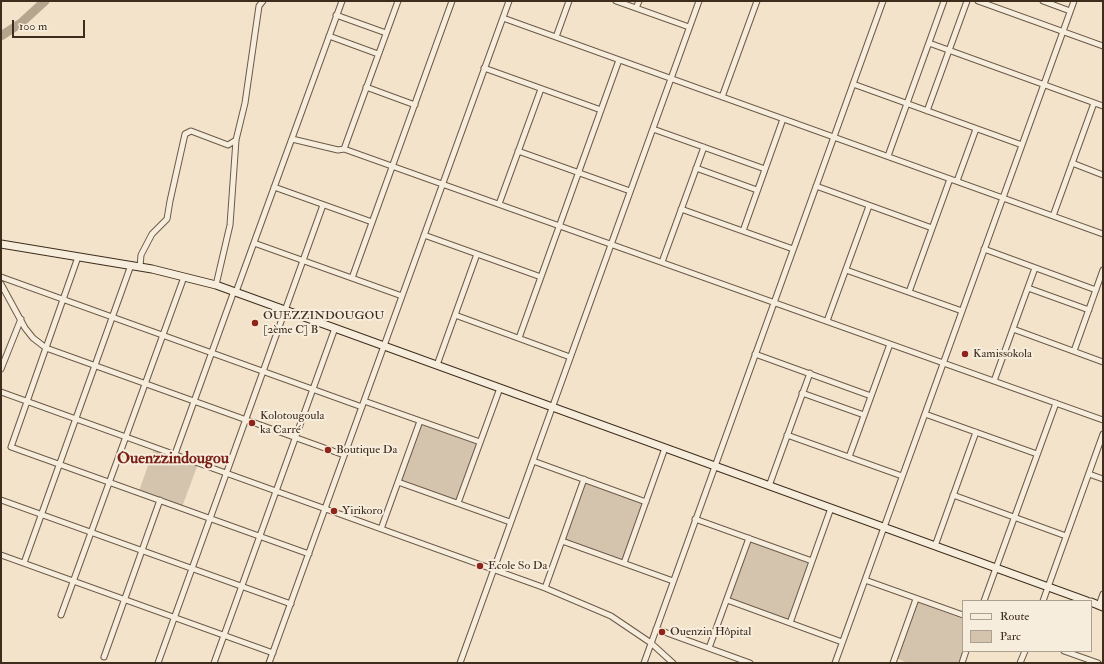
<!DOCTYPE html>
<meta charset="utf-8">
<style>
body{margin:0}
#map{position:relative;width:1104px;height:664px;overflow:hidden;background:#f3e3ca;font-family:"IM FELL Double Pica",serif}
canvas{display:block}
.frame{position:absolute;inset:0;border:2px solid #3e2d1d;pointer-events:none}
.legend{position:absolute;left:962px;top:600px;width:130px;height:52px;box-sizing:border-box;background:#f7eddd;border:1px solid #ada090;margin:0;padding:5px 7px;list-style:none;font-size:12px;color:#3e2d1d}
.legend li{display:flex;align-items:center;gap:8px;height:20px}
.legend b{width:20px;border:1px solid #ada090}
.scale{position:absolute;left:12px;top:20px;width:73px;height:18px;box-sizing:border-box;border:2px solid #3e2d1d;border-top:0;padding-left:5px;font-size:12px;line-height:14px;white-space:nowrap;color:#3e2d1d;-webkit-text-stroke:3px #f7eddd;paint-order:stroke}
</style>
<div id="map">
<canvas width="1104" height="664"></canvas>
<div class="frame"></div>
<ul class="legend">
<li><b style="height:5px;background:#f7eddd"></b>Route</li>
<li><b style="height:11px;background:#d4c4ad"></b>Parc</li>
</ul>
<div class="scale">100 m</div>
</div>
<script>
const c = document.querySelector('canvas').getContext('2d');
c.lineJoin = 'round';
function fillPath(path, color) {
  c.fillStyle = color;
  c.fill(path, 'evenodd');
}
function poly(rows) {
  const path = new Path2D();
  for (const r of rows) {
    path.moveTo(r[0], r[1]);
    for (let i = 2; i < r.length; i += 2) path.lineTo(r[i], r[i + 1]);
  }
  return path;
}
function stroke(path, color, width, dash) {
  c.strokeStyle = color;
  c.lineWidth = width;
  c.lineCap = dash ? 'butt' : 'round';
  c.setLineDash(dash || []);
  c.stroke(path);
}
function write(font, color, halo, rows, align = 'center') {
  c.font = font + ' "IM FELL Double Pica",serif';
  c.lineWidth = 4;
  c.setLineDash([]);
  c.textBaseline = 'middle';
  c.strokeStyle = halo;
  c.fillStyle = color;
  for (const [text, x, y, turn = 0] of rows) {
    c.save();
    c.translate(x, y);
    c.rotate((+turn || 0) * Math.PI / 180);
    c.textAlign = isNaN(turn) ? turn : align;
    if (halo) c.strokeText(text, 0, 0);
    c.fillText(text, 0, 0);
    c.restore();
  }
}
const green = poly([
 [420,424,478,445,457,501,399,480],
 [154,449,198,464,182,507,139,491],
 [585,483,643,504,622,561,564,539],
 [751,542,808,563,788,619,730,598],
 [917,602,963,619,964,651,959,663,908,663,896,658]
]);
const river = poly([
 [1,36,21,23,45,1]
]);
const street = poly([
 [616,1,689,27],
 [978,1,1103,46],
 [1043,1,1070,11],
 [636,8,639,1],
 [336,15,386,33],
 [503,18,1103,234],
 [329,36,378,54],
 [556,37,569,1],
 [929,43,1103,106],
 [484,68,601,110],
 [853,84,1022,145],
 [366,87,415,105],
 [722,97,757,1],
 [927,111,967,1],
 [653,129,765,169],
 [292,139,338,150,344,149,1103,420],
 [344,149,398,1],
 [518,151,630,191],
 [888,156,944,1],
 [1072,163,1103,175],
 [696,168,757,190],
 [957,181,976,129],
 [816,186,932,228],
 [274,187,372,222],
 [499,204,541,89],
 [681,209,793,249],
 [1053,216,1094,103],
 [743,231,783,119],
 [424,235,541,277],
 [254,243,402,296],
 [984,249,1096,290],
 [78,257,11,447,309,554],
 [662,262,704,147],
 [140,267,141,255,152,234,167,219,170,201,185,134,191,131,228,145,236,140],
 [846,270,962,311],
 [1,277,362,407],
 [352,278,452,1],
 [1,284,25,328,33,338,46,348,344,455],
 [216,285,230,225,236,140,245,103,259,6,263,1],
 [1028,288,1089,310],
 [236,292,342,1],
 [909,292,950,179],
 [455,315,570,357],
 [827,321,869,206],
 [1013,329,1103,362],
 [519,338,619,60],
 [1074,351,1103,270],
 [755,354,871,396],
 [437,365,477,254],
 [1,369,21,319],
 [994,381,1035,268],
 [1,392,545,588,611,616,651,643,673,663],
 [802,393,864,415],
 [364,401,480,442],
 [925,414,1037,454],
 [787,435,902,476],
 [175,454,234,291],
 [849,457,890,344],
 [533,461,646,502],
 [1089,474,1103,479],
 [398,482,510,522],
 [769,486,810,373],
 [953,495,1066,536],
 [1,500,291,604],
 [458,503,500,388],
 [695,519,812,561],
 [381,529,420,421],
 [562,541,673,581],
 [935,546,976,432],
 [1,555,273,653],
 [24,563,131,265],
 [624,563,665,448],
 [865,580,963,615],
 [545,588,584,479],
 [727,600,842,642],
 [984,601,1056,403],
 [1043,601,1103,434],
 [1099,605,1103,594],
 [61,615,184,277],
 [790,623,831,508],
 [656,629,750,663],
 [709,648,749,538],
 [1064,651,1098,663],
 [104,657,160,500],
 [158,663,323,205],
 [214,663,335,328],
 [269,663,509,1],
 [460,663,699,1],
 [644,663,883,1],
 [835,663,1074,1],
 [893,663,916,599],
 [962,663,966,651],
 [1020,663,1025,651]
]);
const secondary = poly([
 [1,244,152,269,216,285,1087,601],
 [1091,602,1103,607]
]);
const markers = [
 [255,323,4,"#8f2418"],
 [965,354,4,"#8f2418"],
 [252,423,4,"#8f2418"],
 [328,450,4,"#8f2418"],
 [334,511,4,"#8f2418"],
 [480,566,4,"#8f2418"],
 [662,632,4,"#8f2418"]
];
const poiNames = [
 ["OUEZZINDOUGOU",263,316],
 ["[2ème C] B",263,330],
 ["Kamissokola",973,354],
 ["Kolotougoula",260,416],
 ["ka Carré",260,430],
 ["Boutique Da",336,450],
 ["Yirikoro",342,511],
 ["Ecole So Da",488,566],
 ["Ouenzin Hôpital",670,632]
];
const districtNames = [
 ["Ouenzzindougou",173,460]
];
fillPath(green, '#d4c4ad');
stroke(river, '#b5a58f', 9);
stroke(street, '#6b5a48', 7);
stroke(secondary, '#3e2d1d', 9);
stroke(street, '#f7eddd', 5);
stroke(secondary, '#f7eddd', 7);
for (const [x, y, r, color] of markers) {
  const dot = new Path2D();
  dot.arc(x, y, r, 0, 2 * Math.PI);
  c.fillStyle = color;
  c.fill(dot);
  stroke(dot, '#f7eddd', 1.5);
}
write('12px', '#3e2d1d', '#f7eddd', poiNames, 'left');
write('bold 16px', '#7a1f14', '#f7eddd', districtNames);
</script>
